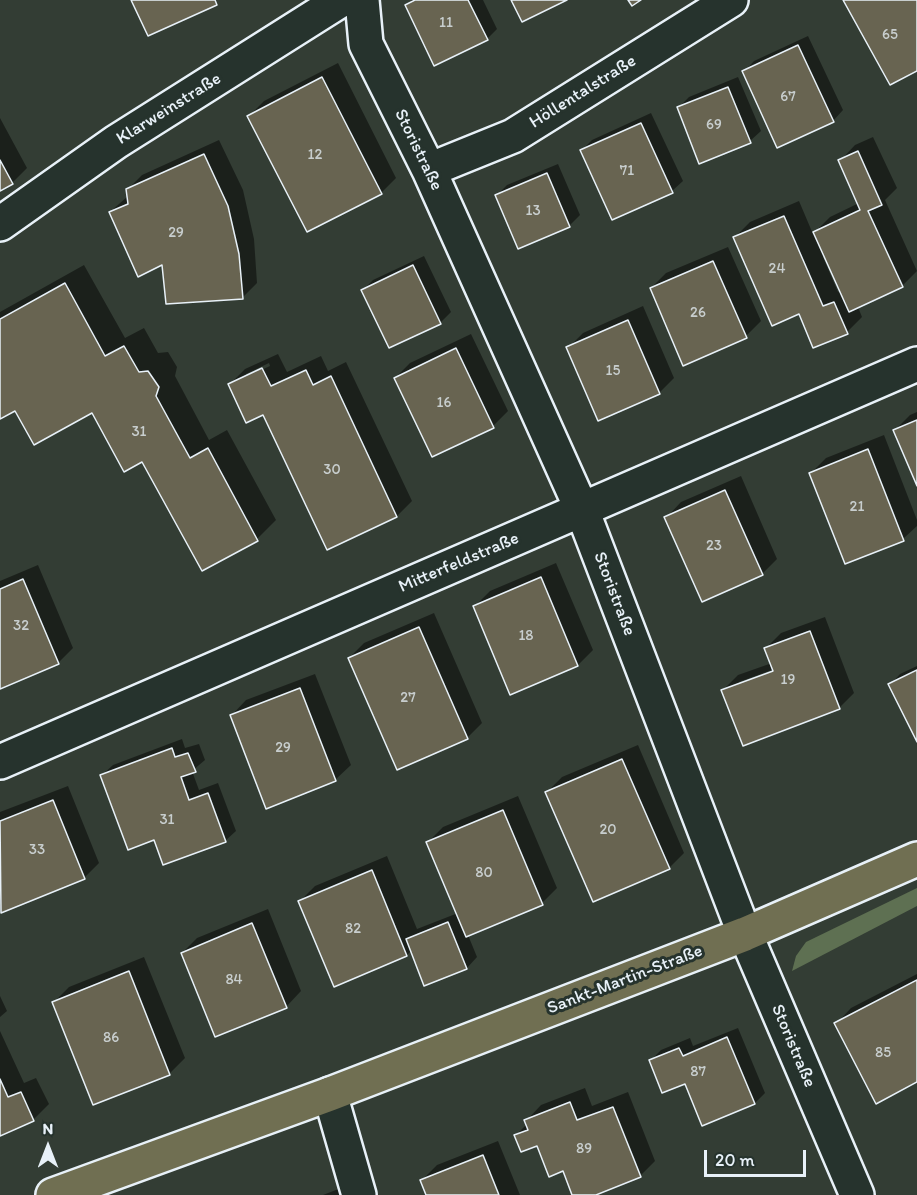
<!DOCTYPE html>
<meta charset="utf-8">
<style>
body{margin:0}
#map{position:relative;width:917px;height:1195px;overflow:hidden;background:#333d34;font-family:Itim,sans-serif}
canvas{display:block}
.north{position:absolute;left:18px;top:1117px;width:60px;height:60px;-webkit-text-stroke:4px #26332d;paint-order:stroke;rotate:0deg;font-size:16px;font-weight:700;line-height:24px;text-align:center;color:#e8f1f8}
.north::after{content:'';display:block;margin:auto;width:21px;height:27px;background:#e8f1f8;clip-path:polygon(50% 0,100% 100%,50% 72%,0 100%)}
.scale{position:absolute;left:704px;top:1150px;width:102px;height:27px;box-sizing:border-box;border:3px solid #e8f1f8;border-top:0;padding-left:8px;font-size:18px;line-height:21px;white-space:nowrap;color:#e8f1f8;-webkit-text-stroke:4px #26332d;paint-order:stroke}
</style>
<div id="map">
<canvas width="917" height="1195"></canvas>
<div class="north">N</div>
<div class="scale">20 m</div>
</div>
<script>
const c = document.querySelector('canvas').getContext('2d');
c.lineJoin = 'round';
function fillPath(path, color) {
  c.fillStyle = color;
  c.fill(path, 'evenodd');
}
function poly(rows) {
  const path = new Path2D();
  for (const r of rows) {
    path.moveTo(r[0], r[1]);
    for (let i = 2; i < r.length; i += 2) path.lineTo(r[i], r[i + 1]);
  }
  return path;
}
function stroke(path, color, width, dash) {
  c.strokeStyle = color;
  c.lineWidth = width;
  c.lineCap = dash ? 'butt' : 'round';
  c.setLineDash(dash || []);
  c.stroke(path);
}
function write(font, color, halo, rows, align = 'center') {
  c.font = font + ' Itim,sans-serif';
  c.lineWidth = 6;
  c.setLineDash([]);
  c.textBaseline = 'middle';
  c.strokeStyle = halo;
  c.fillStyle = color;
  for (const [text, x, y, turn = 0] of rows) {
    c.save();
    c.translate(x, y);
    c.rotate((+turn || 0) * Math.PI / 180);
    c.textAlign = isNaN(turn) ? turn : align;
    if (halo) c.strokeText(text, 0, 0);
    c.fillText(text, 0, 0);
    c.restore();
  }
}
const green = poly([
 [917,888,917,906,792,971,796,956,806,942]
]);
const shadow = poly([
 [412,0,483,0,497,29,487,39,407,5],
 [808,36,843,110,833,121,744,72,754,61],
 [338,63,396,178,381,193,249,116,264,101],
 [738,77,761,131,750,141,700,162,678,108,689,97],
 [651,113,683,181,672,191,582,150,592,140],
 [0,118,27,168,12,183,0,190],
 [873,137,897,188,885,200,917,271,902,286,858,307,862,317,847,332,800,312,735,237,750,222,799,201,813,234,830,217,859,203,840,161,855,145],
 [825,256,841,291,838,292,823,257],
 [219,140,243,190,254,239,257,283,242,298,163,263,110,212,128,196,127,190,142,175],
 [558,164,580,215,569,226,497,195,507,185],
 [728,247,761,321,746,336,651,288,666,273],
 [424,256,451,312,440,323,363,290,373,280],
 [84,265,125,338,144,328,158,353,168,352,177,367,175,376,209,440,227,430,276,520,257,539,203,569,143,460,93,411,16,409,0,417,0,312],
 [643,306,674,378,659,393,568,348,583,333],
 [471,334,508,411,493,426,395,378,410,363],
 [278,354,287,372,321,356,328,371,346,362,412,501,397,516,264,413,230,384,245,369],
 [269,363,270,366,246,377,246,374],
 [917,412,917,482,895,430,910,415],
 [884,435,917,520,917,526,903,539,846,562,811,473,826,458],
 [741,476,777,559,762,574,666,518,681,502],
 [556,563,593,650,578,665,475,606,490,591],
 [38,565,73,648,58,663,0,687,0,581],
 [434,613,482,723,467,738,349,658,364,643],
 [825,617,854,693,839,708,723,690,738,675,772,663,766,648,781,633],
 [780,667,781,669,739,685,739,682],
 [917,666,917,739,890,685,900,674],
 [315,674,351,765,335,780,231,716,246,700],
 [182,739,185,748,199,744,205,760,192,771,199,790,218,783,236,831,225,841,102,775,113,765],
 [638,745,684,853,669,868,547,792,562,777],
 [68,786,99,863,84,878,2,911,0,905,0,812],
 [518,796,557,888,542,903,468,935,477,957,467,968,425,984,412,950,407,955,300,901,315,886,387,856,417,929,458,913,428,842,443,827],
 [268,909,301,991,286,1007,182,953,197,938],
 [144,957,185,1058,170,1073,94,1103,54,1002,69,987],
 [917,974,917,1081,836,1024,851,1008],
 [0,996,7,1011,0,1017],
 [738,1028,765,1093,755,1103,703,1125,686,1082,650,1061,661,1050,690,1038,693,1046],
 [0,1031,24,1083,36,1078,49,1104,33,1120,0,1135],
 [585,1088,592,1106,628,1092,655,1161,640,1176,591,1195,574,1195,563,1169,537,1144,516,1135,527,1124,526,1121,541,1105],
 [498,1141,520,1195,428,1195,422,1180,437,1165],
 [341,1188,344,1195,323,1195]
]);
const building = poly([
 [131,0,215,0,217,5,148,36,131,0],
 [415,0,468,0,488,40,434,66,405,5,415,0],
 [511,0,567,0,522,22,511,0],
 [628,0,641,0,632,6,628,0],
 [843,0,917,0,917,71,890,85,843,0],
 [798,45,834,122,777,148,742,71,798,45],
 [322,77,382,194,307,232,247,116,322,77],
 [728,87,751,143,699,164,677,107,728,87],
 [641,123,673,193,612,220,580,150,641,123],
 [858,151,882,205,868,211,903,287,849,312,813,232,860,210,838,160,858,151],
 [204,154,228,206,239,254,243,299,166,304,162,265,138,277,109,212,128,204,126,189,204,154],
 [0,160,13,184,0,191,0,160],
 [547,173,570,227,518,249,495,195,547,173],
 [784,216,823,306,834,302,848,334,813,348,799,314,772,326,733,237,784,216],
 [713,261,747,338,683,366,650,288,713,261],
 [413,265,441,324,389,348,361,290,413,265],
 [65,283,105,356,124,346,139,372,148,371,159,387,156,396,190,458,208,448,258,541,202,571,142,462,124,472,92,413,34,445,15,411,0,419,0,319,65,283],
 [628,320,660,394,598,421,566,347,628,320],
 [456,348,494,428,432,457,394,378,456,348],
 [262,368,271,386,306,370,313,385,331,376,397,517,327,550,263,415,246,423,228,384,262,368],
 [917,420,917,486,893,430,917,420],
 [868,449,904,541,845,564,809,473,868,449],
 [725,490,763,575,702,602,664,517,725,490],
 [541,577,578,666,510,695,473,606,541,577],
 [23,579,59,664,0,689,0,589,23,579],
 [419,627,468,739,397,770,348,658,419,627],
 [810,631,840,709,743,746,721,690,773,671,764,648,810,631],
 [917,670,917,742,888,684,917,670],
 [300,688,336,781,266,809,230,715,300,688],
 [172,748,175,757,188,753,196,772,181,777,189,800,208,793,226,842,163,865,154,840,128,850,100,775,172,748],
 [622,759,670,869,593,902,545,792,622,759],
 [53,800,85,879,1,913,0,821,53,800],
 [503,810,543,905,466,937,426,842,503,810],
 [372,870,407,956,334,987,298,901,372,870],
 [448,922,467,969,424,986,406,939,448,922],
 [252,923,287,1008,215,1037,181,953,252,923],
 [129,971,170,1075,93,1105,52,1002,129,971],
 [917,980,917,1082,876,1104,834,1023,917,980],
 [727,1037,755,1104,702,1126,685,1084,662,1093,649,1060,679,1048,683,1056,727,1037],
 [0,1079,8,1097,21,1092,34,1121,0,1136,0,1079],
 [570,1102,577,1120,613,1107,641,1177,596,1195,572,1195,563,1171,549,1177,537,1146,521,1152,514,1135,528,1130,524,1120,570,1102],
 [483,1155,499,1195,426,1195,420,1180,483,1155]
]);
const minor = poly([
 [362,0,366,44,429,170,582,510,738,917,857,1195],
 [429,170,513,136,731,0],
 [0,224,116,142,341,0],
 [0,762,917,364],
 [330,1094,359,1195]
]);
const major = poly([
 [53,1195,330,1094,745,934,917,859]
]);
const numberNames = [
 ["11",446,23],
 ["65",890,35],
 ["67",788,97],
 ["69",714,125],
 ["12",315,155],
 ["71",627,171],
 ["13",533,211],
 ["29",176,233],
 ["24",777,269],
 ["26",698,313],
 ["15",613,371],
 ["16",444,403],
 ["31",139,432],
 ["30",332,470],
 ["21",857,507],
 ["23",714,546],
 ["32",21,626],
 ["18",526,636],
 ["19",788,680],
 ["27",408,698],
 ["29",283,748],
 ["31",167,820],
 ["20",608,830],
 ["33",37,850],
 ["80",484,873],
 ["82",353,929],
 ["84",234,980],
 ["86",111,1038],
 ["85",883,1053],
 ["87",698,1072],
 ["89",584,1149]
];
const streetNames = [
 ["Höllentalstraße",583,92,-32],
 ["Klarweinstraße",169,109,-32],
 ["Storistraße",418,150,64],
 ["Mitterfeldstraße",459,563,-23],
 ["Storistraße",614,594,69],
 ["Sankt-Martin-Straße",625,980,-21],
 ["Storistraße",793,1046,67]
];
fillPath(green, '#5e7052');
fillPath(shadow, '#0007');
fillPath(building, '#686451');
stroke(building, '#e8f1f8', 1.5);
stroke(minor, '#e8f1f8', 38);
stroke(major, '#e8f1f8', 38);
stroke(minor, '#26332d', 33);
stroke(major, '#706f52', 33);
write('15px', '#c8cece', null, numberNames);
write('18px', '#e8f1f8', '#26332d', streetNames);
</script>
